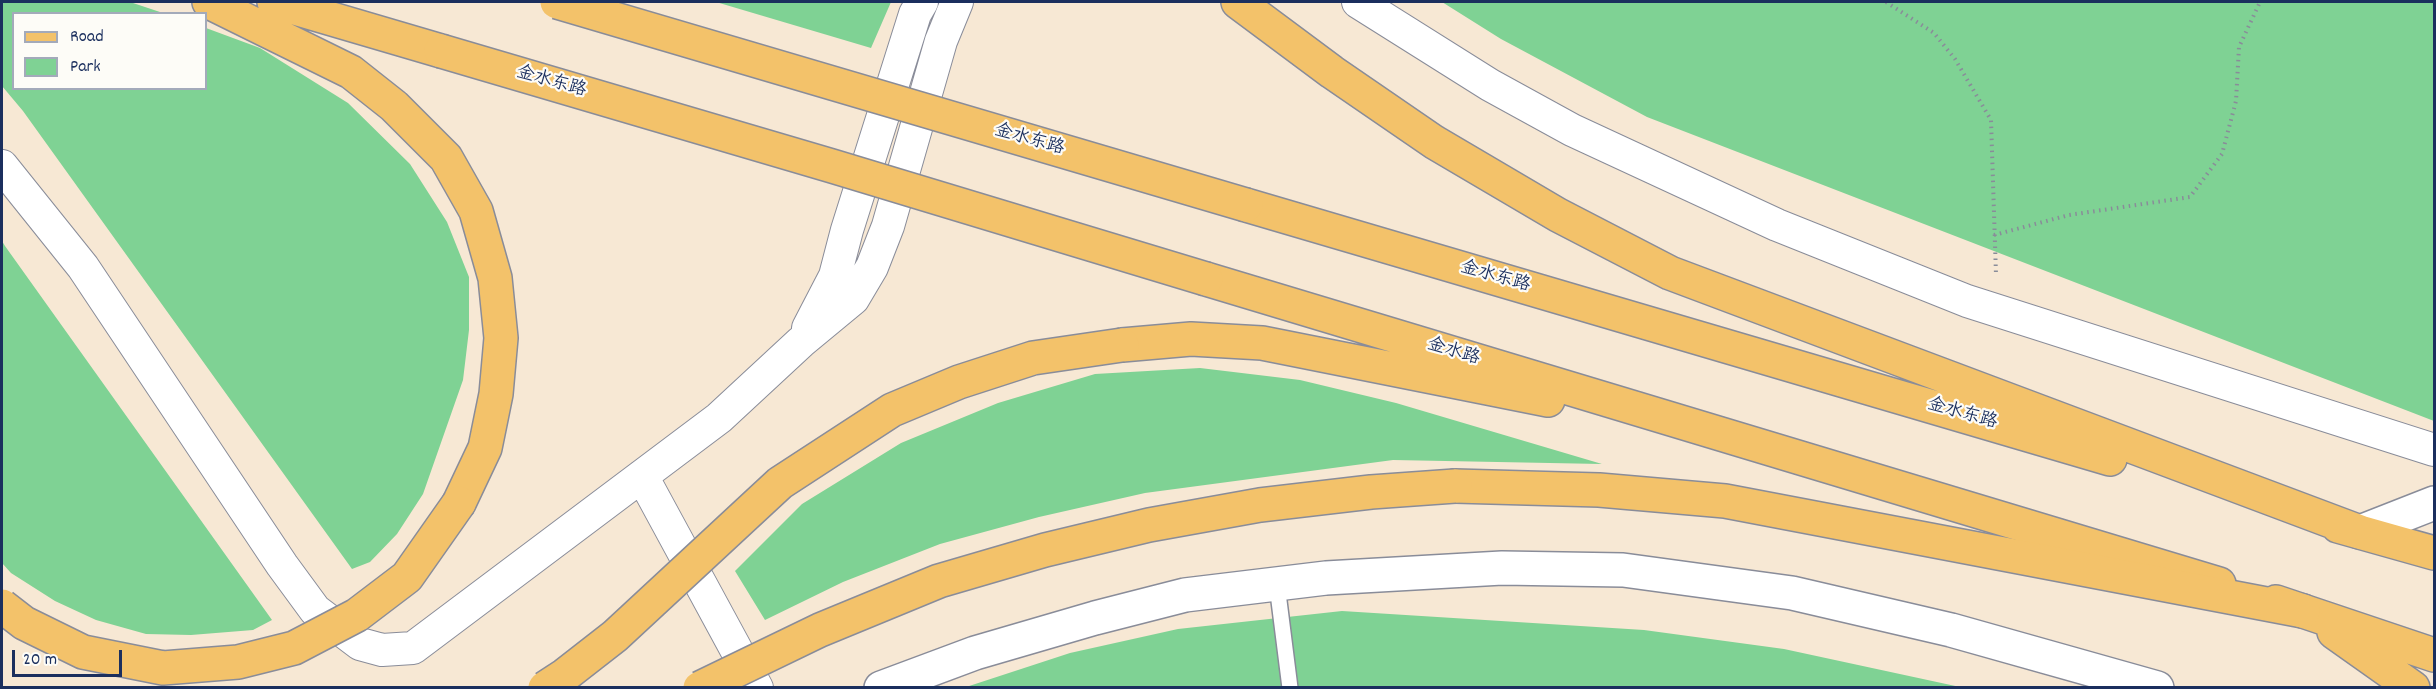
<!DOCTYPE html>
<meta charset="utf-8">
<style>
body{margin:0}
#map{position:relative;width:2436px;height:689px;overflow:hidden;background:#f7e8d4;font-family:Dekko,sans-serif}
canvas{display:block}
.frame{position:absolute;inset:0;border:3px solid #1b2f5e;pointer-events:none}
.legend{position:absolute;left:12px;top:12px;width:195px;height:78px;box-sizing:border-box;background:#fdfcf7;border:2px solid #a3aaba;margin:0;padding:8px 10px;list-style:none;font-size:18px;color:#1b2f5e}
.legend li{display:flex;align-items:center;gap:12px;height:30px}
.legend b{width:30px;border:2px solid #a3aaba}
.scale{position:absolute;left:12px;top:650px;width:110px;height:27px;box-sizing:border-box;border:3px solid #1b2f5e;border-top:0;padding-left:8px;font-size:18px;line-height:21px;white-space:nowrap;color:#1b2f5e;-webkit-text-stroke:4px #fdfcf7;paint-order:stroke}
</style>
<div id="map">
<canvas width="2436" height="689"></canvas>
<div class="frame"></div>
<ul class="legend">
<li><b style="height:8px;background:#f3c26a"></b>Road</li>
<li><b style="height:16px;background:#7fd294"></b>Park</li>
</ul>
<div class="scale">20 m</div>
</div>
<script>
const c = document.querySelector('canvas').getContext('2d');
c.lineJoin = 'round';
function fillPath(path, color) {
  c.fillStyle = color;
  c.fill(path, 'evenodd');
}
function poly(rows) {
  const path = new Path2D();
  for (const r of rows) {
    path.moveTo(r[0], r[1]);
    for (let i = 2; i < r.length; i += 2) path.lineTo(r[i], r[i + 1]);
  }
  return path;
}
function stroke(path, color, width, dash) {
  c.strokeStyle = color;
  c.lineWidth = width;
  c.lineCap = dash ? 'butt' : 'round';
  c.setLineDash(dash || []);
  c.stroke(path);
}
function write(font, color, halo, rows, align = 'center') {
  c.font = font + ' Dekko,"LXGW WenKai TC",sans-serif';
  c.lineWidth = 4.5;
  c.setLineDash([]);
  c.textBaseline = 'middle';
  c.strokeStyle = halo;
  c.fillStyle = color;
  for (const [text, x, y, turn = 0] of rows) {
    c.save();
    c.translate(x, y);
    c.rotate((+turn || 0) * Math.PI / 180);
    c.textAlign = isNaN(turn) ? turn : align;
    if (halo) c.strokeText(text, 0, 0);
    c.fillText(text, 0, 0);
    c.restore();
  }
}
const green = poly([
 [2,2,130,2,163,13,14,14,14,88,206,88,206,28,260,48,348,103,410,164,447,222,469,277,469,330,463,380,423,494,397,534,370,562,352,569,23,111,2,86],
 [716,2,891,2,871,48],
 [1442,2,2434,2,2434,421,1647,117,1501,39],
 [2,241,5,246,272,620,253,630,191,635,146,634,96,620,55,601,11,573,2,563],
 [1200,368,1300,380,1396,403,1602,464,1393,460,1145,493,1039,517,940,544,843,582,765,620,735,571,802,504,901,443,998,403,1095,374],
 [1342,611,1644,630,1784,649,1960,687,963,688,1070,653,1178,629]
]);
const path = poly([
 [1886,2,1934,33,1955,59,1991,120,1996,275],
 [1994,235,2069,215,2190,197,2222,154,2236,101,2239,47,2260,2]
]);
const service = poly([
 [1277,585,1290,688]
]);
const minor = poly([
 [1358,2,1490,85,1572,130,1777,225,1967,301,2434,450],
 [2,166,83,267,282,565,315,610,360,644,382,650,413,648,719,418,801,342,853,299,872,267,888,226,941,41,957,2],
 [808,328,835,276,847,230,915,14,922,2],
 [642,476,757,688]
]);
const tertiary = poly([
 [2360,532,2434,503],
 [881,688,975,653,1095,618,1185,595,1326,578,1502,568,1623,570,1792,593,1951,630,2157,688]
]);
const primary = poly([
 [209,2,351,72,394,106,446,158,476,211,495,278,501,338,496,394,485,448,459,503],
 [274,2,441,51],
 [1238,2,1332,72,1434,142,1558,215,1670,273,2360,532],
 [1246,205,2110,459],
 [1206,279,2219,584],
 [1122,345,1191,339,1262,343,1548,400],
 [2338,526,2434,553],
 [2276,602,2434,655],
 [2334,632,2413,688]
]);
const trunk = poly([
 [1455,486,1599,490,1725,501,2303,611]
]);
const primaryBridge = poly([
 [557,2,1246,205],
 [441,51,832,166,1206,279],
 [2,606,24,623,83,652,163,668,238,662,294,648,357,615,407,577,459,503],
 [545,688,565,675,615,636,780,483,892,410,959,382,1033,358,1122,345]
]);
const trunkBridge = poly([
 [700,688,820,630,939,581,1045,550,1149,525,1260,505,1371,492,1455,486]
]);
const streetNames = [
 ["金水东路",551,83,16],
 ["金水东路",1029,141,16],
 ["金水东路",1495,278,16],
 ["金水路",1453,353,17],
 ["金水东路",1962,415,16]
];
fillPath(green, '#7fd294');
stroke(service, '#898c99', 18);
stroke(minor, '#898c99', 34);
stroke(tertiary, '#898c99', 36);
stroke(primary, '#898c99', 36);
stroke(trunk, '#898c99', 36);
stroke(path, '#898c99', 4, [1.5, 4.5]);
stroke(service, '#fff', 15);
stroke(minor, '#fff', 32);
stroke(tertiary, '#fff', 33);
stroke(primary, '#f3c26a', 33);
stroke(trunk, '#f3c26a', 33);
stroke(primaryBridge, '#898c99', 36, []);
stroke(trunkBridge, '#898c99', 36, []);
stroke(primaryBridge, '#f3c26a', 33);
stroke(trunkBridge, '#f3c26a', 33);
write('18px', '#1b2f5e', '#fdfcf7', streetNames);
</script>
